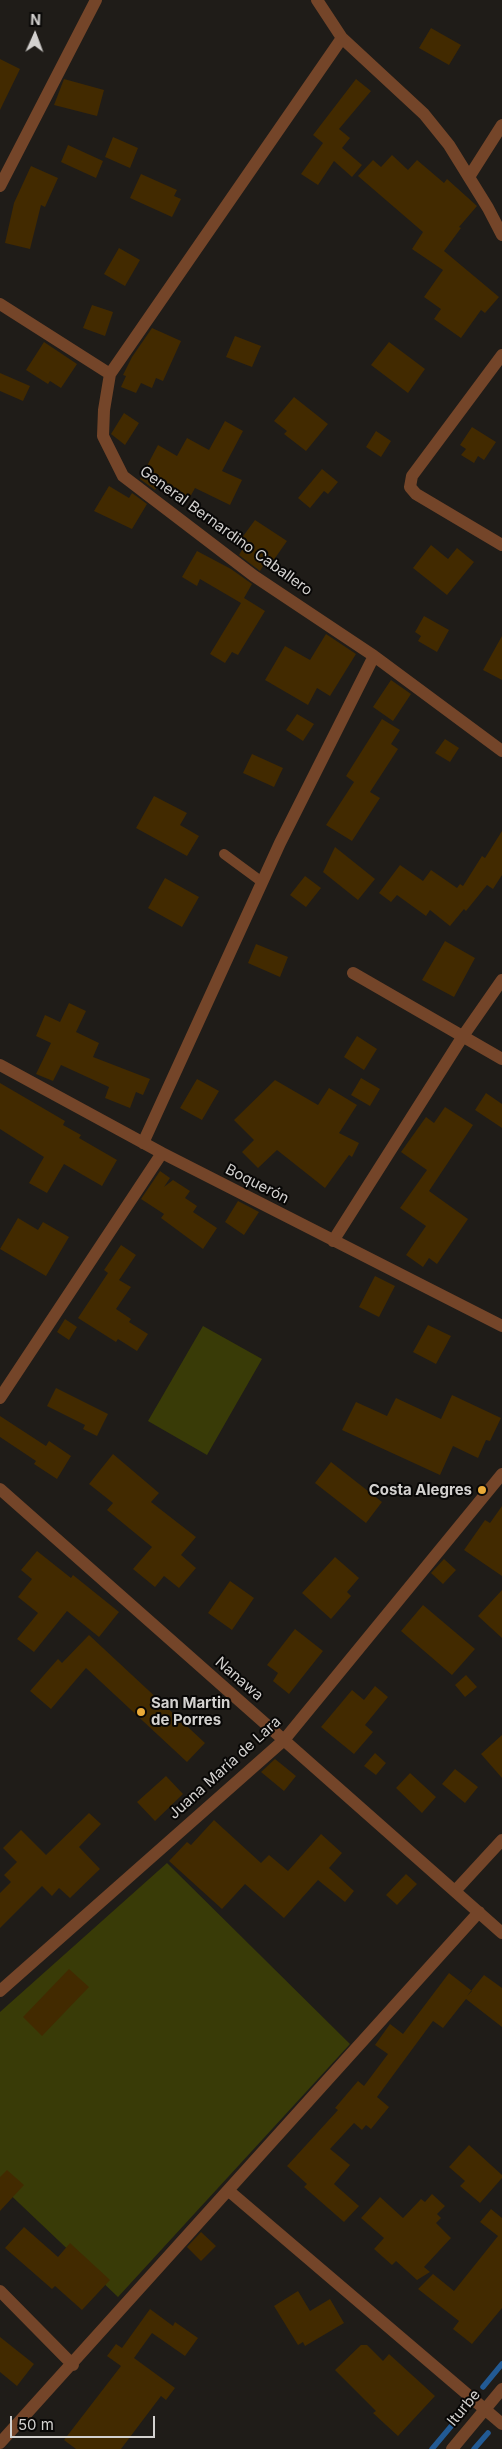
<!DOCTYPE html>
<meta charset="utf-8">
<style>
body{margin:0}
#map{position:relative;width:502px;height:2449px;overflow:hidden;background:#1f1c18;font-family:Inter,sans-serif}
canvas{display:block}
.north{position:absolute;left:10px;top:10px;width:50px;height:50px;-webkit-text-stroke:4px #080706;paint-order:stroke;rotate:2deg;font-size:14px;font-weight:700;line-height:20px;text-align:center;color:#d3d1cf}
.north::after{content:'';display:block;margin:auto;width:18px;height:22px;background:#d3d1cf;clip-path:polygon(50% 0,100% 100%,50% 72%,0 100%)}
.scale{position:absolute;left:10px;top:2416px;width:145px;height:22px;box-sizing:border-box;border:2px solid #d3d1cf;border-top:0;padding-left:6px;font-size:15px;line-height:18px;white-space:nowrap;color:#d3d1cf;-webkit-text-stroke:4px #080706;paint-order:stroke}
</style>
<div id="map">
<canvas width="502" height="2449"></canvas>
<div class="north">N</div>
<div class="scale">50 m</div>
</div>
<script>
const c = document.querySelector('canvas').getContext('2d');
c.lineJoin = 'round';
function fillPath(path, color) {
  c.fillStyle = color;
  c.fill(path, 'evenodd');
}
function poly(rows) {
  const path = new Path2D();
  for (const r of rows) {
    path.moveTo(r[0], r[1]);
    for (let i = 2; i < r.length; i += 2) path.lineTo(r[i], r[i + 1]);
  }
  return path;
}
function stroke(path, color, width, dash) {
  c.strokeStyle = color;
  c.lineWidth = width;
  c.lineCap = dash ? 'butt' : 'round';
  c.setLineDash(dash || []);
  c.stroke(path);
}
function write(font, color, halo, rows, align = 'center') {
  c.font = font + ' Inter,sans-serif';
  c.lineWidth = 4;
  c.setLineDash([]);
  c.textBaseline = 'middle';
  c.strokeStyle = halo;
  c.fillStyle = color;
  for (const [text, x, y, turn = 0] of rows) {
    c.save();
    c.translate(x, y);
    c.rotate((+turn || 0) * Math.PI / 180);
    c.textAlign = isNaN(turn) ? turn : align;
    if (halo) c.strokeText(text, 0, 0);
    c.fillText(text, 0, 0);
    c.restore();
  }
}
const green = poly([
 [203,1326,262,1359,207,1455,148,1421],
 [167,1863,350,2044,118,2297,0,2185,0,2012]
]);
const stream = poly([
 [483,2387,502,2364],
 [432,2449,463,2412],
 [474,2449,488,2433]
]);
const building = poly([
 [431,28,461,45,449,65,419,48],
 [0,59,20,69,0,110],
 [64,79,104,90,97,116,54,105],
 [356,79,371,91,339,129,350,138,342,148,362,165,352,177,334,161,318,185,301,174,323,143,313,135],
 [113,137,138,148,130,168,105,157],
 [68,145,103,161,96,178,61,162],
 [392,155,408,170,417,160,444,183,447,179,477,206,459,227,461,228,444,251,499,297,485,313,481,310,461,338,434,319,441,309,424,297,443,270,412,249,423,232,358,176,373,160,381,167],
 [31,166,58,178,45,207,41,205,30,249,5,243,14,203],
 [141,174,177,190,174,196,181,199,172,217,130,198],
 [119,248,140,260,125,286,104,274],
 [92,305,113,312,105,336,83,328],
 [152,328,181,341,163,381,156,378,152,388,141,383,136,393,121,387,126,376,123,375,132,357],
 [235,336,261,346,252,367,226,357],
 [44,342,77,364,61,388,50,381,48,384,26,370],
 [389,342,425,369,408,393,371,365],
 [0,373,30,386,23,401,0,391],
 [294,397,328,424,306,451,284,434,287,431,274,421],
 [124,413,139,423,125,445,111,434],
 [225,421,243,431,222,471,242,480,230,505,195,488,189,499,159,483,155,490,140,479,158,445,177,456,187,438,209,450],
 [472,427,496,442,484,460,478,456,474,463,461,455,466,449,460,445],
 [376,431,391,441,381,457,366,447],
 [322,469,338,482,328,494,324,491,310,508,298,498],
 [109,486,129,498,132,493,147,504,132,529,94,511],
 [255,520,287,541,273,561,268,558,260,571,239,555,246,543,241,539],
 [431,545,448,559,457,548,474,562,447,595,413,568],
 [197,551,231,569,252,584,244,598,265,611,238,655,232,652,225,663,210,654,241,603,200,579,197,586,182,577],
 [424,616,449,630,437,652,418,641,421,636,415,632],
 [326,634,356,654,330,696,317,688,308,705,265,680,285,646,310,660],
 [502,636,502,680,483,670],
 [391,680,411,694,393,721,373,707],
 [297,714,314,724,303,741,286,730],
 [382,719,400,730,391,744,398,749,370,792,380,798,352,841,326,825,354,782,346,776],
 [445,739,459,748,450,762,435,753],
 [252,754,283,768,274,787,243,773],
 [154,796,187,813,180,825,199,836,187,856,136,828],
 [502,831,502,875,493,889,487,885,466,911,464,909,450,926,430,910,426,916,397,895,391,902,379,893,400,865,423,881,431,870,457,888,460,884,463,886,482,856,485,858],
 [335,847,375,879,358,900,323,872],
 [305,876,321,888,306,907,290,895],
 [165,878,199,897,182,927,148,908],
 [445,941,475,958,454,997,422,980],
 [256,944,288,957,280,977,248,963],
 [69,1003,86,1011,76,1032,99,1043,93,1057,150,1079,143,1095,136,1092,130,1108,105,1098,109,1087,61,1065,53,1081,36,1074,51,1043,36,1036,45,1015,60,1022],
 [357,1036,377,1049,364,1070,344,1057],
 [361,1078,380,1089,370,1106,351,1095],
 [197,1079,219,1091,202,1120,180,1108],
 [275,1080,318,1105,329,1088,357,1105,339,1133,359,1143,352,1157,349,1155,325,1188,277,1150,258,1168,242,1152,254,1140,234,1120],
 [0,1083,65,1121,63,1125,81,1135,79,1138,117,1160,102,1186,64,1164,47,1193,29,1183,44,1157,0,1129],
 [486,1093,502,1104,502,1128,475,1110],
 [445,1107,473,1125,429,1191,468,1219,437,1264,429,1258,423,1267,406,1255,426,1226,400,1208,427,1170,401,1152,426,1117,434,1123],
 [160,1171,170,1178,164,1187,173,1180,190,1191,185,1198,197,1206,193,1212,217,1228,203,1249,161,1218,164,1214,141,1199],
 [238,1201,259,1212,244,1235,225,1222],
 [18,1218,38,1230,43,1222,69,1237,46,1276,0,1249],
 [121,1245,136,1255,119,1280,131,1287,116,1309,131,1319,129,1322,148,1334,137,1351,118,1339,116,1342,78,1318,108,1273,104,1270],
 [375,1276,395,1286,379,1317,359,1307],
 [65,1319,77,1327,69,1340,57,1332],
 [428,1325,451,1336,436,1364,413,1352],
 [56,1388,108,1414,97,1436,83,1429,85,1425,47,1406],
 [452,1395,501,1418,490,1441,486,1440,478,1458,453,1446,440,1475,342,1430,356,1402,387,1416,396,1398,441,1419],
 [0,1416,46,1446,49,1441,71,1456,57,1479,34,1464,36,1461,0,1437],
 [113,1454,159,1493,151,1502,196,1537,181,1555,196,1568,179,1588,164,1576,155,1587,133,1569,152,1547,107,1510,113,1503,89,1484],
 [331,1462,382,1502,366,1523,315,1483],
 [502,1506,502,1576,464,1550,485,1520,490,1523],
 [37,1551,71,1578,73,1575,119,1612,99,1637,67,1611,34,1652,17,1639,38,1613,18,1597,32,1579,21,1570],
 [335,1557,359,1578,347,1592,351,1596,331,1619,302,1593],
 [444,1559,456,1570,443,1584,431,1573],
 [230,1581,254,1598,232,1630,208,1613],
 [502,1590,502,1638,478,1616],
 [423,1605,475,1649,452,1675,401,1631],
 [295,1629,323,1651,289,1694,273,1681,278,1673,267,1665],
 [89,1635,205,1743,187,1762,86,1668,51,1709,30,1691,58,1659,62,1663],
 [466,1675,477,1687,465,1697,455,1685],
 [375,1686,388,1697,365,1725,373,1732,354,1754,321,1727,352,1690,364,1700],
 [502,1735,502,1778,481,1754],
 [375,1753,386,1763,376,1775,364,1766],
 [275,1759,296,1776,284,1791,261,1772],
 [455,1769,478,1787,465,1803,442,1784],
 [410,1773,436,1797,422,1813,396,1788],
 [166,1776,183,1794,155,1821,137,1802],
 [89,1813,101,1824,79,1847,100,1869,70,1898,59,1888,52,1896,42,1886,0,1928,0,1893,11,1882,4,1875,17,1862,3,1848,21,1830,46,1855],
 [214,1820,261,1863,269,1855,288,1871,321,1834,342,1853,329,1868,354,1891,345,1902,318,1880,284,1918,245,1884,222,1909,169,1861,187,1842,191,1845],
 [406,1874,417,1884,397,1905,386,1895],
 [69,1969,89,1987,42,2036,23,2017],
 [449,1973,472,1991,467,1996,484,1975,502,1988,502,2027,466,1999,443,2028,433,2021,377,2097,389,2107,371,2129,366,2125,362,2130,354,2123,330,2149,350,2165,334,2184,359,2206,344,2222,304,2187,307,2184,287,2166,338,2110,335,2108,358,2081,364,2086,388,2054,375,2045,390,2024,403,2034],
 [469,2145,502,2175,502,2178,480,2203,460,2186,465,2181,449,2167],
 [7,2170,24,2185,0,2211,0,2177],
 [432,2194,445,2206,437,2214,441,2218,436,2223,451,2238,424,2267,430,2272,417,2280,396,2261,392,2265,374,2249,384,2238,361,2218,380,2197,403,2218,421,2199,425,2202],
 [491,2209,502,2218,502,2308,472,2344,453,2329,459,2321,418,2289,433,2274,454,2291,498,2236,480,2222],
 [24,2227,58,2257,70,2243,110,2280,82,2310,55,2286,52,2289,5,2248],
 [201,2232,216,2246,201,2261,187,2247],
 [298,2291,310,2311,330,2299,344,2323,305,2346,303,2342,298,2345,274,2306],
 [150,2309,173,2326,175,2322,198,2338,185,2356,152,2333,134,2358,175,2388,166,2400,161,2396,121,2449,76,2449,64,2440,121,2366,107,2356,116,2344,122,2348],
 [0,2337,34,2364,17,2386,0,2372],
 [361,2345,367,2345,383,2361,389,2354,435,2396,398,2436,373,2413,376,2411,335,2370]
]);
const service = poly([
 [224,854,262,882]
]);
const minor = poly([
 [317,0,342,38,424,114,449,145,488,208,502,235],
 [342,38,110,374,104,410,103,436,123,476,254,576,374,656,502,751],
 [469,177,502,125],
 [0,186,96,0],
 [0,304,110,374],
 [502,355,412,476,410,487,416,494,502,545],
 [353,973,502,1059],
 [0,1065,162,1153,502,1326],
 [143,1143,280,843,374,656],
 [333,1241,463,1036,502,980],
 [0,1398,162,1153],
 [0,1489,502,1933],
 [455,1891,502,1840],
 [0,1991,284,1740,502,1474],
 [229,2191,502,2424],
 [0,2291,73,2365],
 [0,2443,479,1912],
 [452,2449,502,2389]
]);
const markers = [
 [482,1490,5,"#eaaa38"],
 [141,1712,5,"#eaaa38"]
];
const streetNames = [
 ["General Bernardino Caballero",226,531,36],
 ["Boquerón",257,1184,27],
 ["Nanawa",239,1679,41],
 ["Juana María de Lara",225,1768,-42],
 ["Iturbe",464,2408,-50]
];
const poiNames = [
 ["Costa Alegres",472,1490],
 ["San Martin",151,1703,"left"],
 ["de Porres",151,1720,"left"]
];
fillPath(green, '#393b07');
stroke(stream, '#225a94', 5.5);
fillPath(building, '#422a00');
stroke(service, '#744529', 10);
stroke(minor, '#744529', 12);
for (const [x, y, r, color] of markers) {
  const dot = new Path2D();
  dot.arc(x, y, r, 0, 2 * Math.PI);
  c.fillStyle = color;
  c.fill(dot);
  stroke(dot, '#080706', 2);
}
write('15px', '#d3d1cf', '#080706', streetNames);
write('bold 15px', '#d3d1cf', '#080706', poiNames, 'right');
</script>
